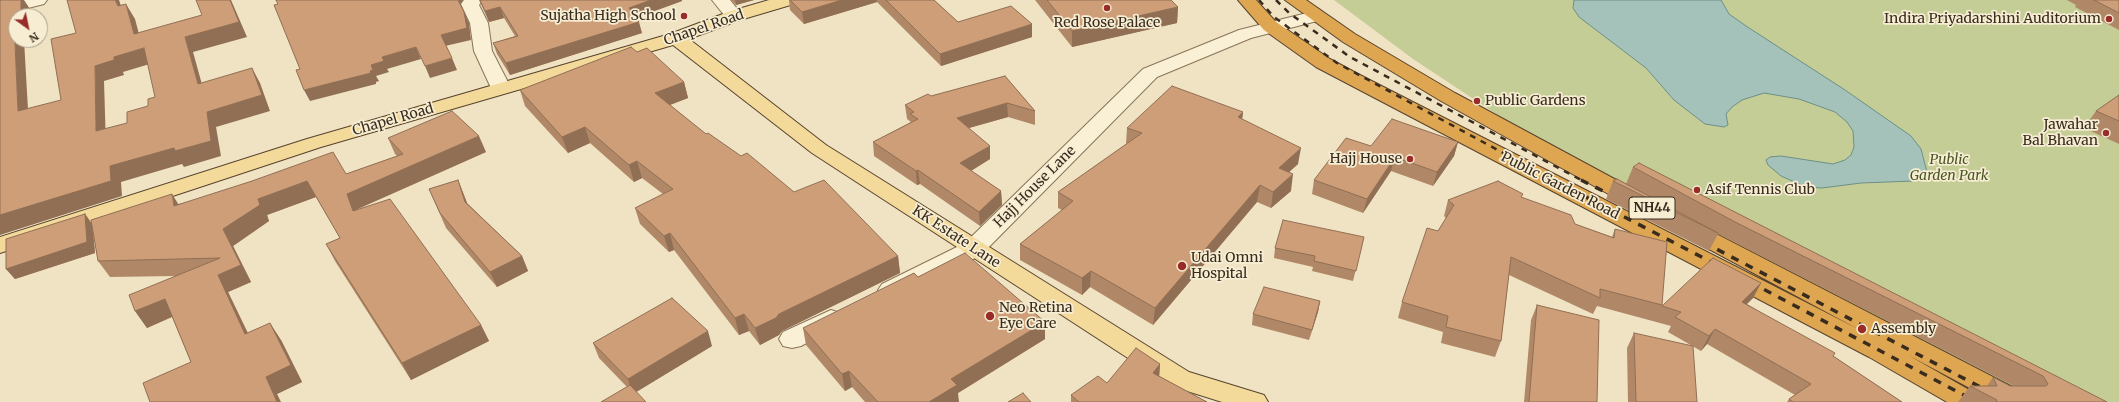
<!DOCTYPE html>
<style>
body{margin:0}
#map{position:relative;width:2119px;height:402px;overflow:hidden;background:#efe3c3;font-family:Merriweather,serif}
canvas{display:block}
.north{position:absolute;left:8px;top:8px;width:40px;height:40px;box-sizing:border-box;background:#f6edd3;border:1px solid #aaa08b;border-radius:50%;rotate:147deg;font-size:11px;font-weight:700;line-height:16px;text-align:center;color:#392c1e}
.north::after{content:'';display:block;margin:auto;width:14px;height:18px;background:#992b28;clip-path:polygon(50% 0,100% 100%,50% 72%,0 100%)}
</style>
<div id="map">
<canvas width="2119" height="402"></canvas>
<div class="north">N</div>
</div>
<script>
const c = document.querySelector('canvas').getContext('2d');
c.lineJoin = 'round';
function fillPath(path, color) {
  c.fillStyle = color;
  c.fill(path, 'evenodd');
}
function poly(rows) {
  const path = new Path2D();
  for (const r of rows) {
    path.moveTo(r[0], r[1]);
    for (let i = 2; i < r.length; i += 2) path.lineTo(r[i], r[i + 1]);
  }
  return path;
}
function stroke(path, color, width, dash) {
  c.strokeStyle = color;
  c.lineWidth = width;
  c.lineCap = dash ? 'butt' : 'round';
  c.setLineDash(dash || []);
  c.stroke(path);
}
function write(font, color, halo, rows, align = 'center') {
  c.font = font + ' Merriweather,serif';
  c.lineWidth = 3.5;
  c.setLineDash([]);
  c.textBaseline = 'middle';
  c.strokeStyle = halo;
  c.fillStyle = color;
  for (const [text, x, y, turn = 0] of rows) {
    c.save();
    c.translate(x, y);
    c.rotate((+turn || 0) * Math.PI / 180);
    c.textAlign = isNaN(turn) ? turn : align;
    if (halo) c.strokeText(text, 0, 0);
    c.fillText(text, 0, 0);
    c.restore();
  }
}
const green = poly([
 [1334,0,2119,0,2119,402,2033,402,1525,133,1413,59]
]);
const water = poly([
 [1574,0,1721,0,1729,14,1746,26,1845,90,1911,136,1921,149,1927,172,1924,177,1914,181,1861,183,1822,188,1806,187,1781,176,1768,165,1766,160,1770,157,1781,156,1833,164,1845,160,1851,155,1854,147,1853,131,1847,122,1835,112,1799,99,1764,93,1742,100,1732,107,1726,114,1728,125,1724,127,1705,124,1674,100,1646,68,1579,17,1573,8,1574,0]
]);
const minor = poly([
 [18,0,47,0,44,4,0,15,0,5,18,0],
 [464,0,483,0,479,5,488,23,492,51,511,88,508,92,501,94,494,92,491,88,474,51,470,23,461,4,464,0],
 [712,0,730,0,743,16,740,20,734,21,728,20,712,0],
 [1315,11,1321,12,1324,16,1321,20,1251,38,1157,77,981,255,898,296,890,298,882,296,878,290,882,284,965,243,1143,69,1239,30,1315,11],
 [831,310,840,313,843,319,840,325,801,346,792,348,783,346,779,339,783,332,831,310]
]);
const major = poly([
 [769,0,797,0,794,4,740,20,689,39,826,145,1189,372,1264,395,1268,402,1222,402,1171,386,812,153,673,45,321,147,0,253,0,237,307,139,670,34,728,12,769,0]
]);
const highway = poly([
 [1238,0,1256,0,1276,22,1330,59,1358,74,1860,330,1679,233,1676,228,1679,223,1687,221,1695,223,2028,395,2032,402,1996,402,1908,355,1978,395,1982,402,1947,402,1869,357,1316,67,1264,30,1238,0],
 [1285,0,1306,0,1355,34,1455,93,1646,196,1649,201,1646,206,1638,208,1630,206,1441,101,1343,42,1285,0]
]);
const railFar1 = poly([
 [1259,0,1274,17,1337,63,1555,181],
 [1276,0,1289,13,1350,57,1583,181]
]);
const rail = poly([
 [1553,180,1719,266],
 [1581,180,1617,198],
 [1703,242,2009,402],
 [1750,282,1977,402]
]);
const wall = poly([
 [479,0,682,0,682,1,636,18,642,33,510,75,497,54,493,43,515,36,504,18,489,22],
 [731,0,754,0,736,5],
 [789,0,934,0,958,22,1032,37,941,66,877,2,804,24,790,10],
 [1035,0,1171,0,1178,7,1177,23,1072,47],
 [2067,0,2119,0,2119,30,2075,7,2076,5],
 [637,52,684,82,688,98,670,105,706,134,794,192,898,256,900,273,782,331,779,335,760,345,749,331,739,335,674,250,669,252,640,224,635,208,663,194,642,178,634,182,590,143,568,153,525,106,520,90],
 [1005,76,1035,111,1035,125,1008,117,969,128,990,159,971,171,1001,191,1002,205,980,226,920,184,917,185,874,156,873,142,911,122,907,119,905,105,931,96],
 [2119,95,2119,144,2084,128,2096,111],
 [1243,112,1242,119,1298,164,1289,172,1291,191,1271,208,1257,202,1153,325,1090,287,1082,295,1020,260,1020,244,1062,210,1058,208,1058,192,1127,144,1126,143,1127,128],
 [388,138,486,152,358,209,481,325,489,341,411,380,335,261,326,244,340,238,316,197,267,215,269,221,233,246,251,282,228,292,248,333,281,340,302,382,277,394,191,362,172,317,147,328,135,311,175,276,110,277,98,261,93,230,95,253,15,279,6,269,85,214,92,224,178,204,346,174,397,156,395,154],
 [1458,142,1454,156,1433,186,1391,171,1363,213,1312,194,1314,180,1371,146],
 [1633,167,2107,402,1958,402,1970,386,1987,386,1993,377,2010,386,2014,386,1718,234,1709,251,1606,199,1613,181,1626,184],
 [458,180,467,203,522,256,528,271,497,287,446,228,429,189],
 [1522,198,1575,224,1612,237,1615,229,1662,305,1662,306,1761,283,1753,298,1747,304,1833,356,1902,402,1787,402,1789,399,1795,395,1707,344,1701,351,1668,332,1671,326,1597,306,1593,314,1509,275,1501,341,1495,357,1441,343,1443,332,1398,318,1402,302,1438,231,1446,218,1444,216,1448,200],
 [1364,237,1353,281,1312,271,1313,267,1274,258,1275,248],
 [918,277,1045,322,1045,339,958,393,958,402,865,402,852,387,845,391,806,345,803,328],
 [1320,301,1318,312,1309,340,1252,325,1253,314],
 [1537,305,1597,402,1524,402,1531,320],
 [1634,333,1697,402,1628,402,1627,348],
 [593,343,712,346,636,392,627,387,599,358],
 [1160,364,1159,376,1207,402,1071,402,1071,395,1107,383]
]);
const shadedWall = poly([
 [21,0,24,0,30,9,30,16,21,16],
 [115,0,119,0,126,21,118,6],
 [230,0,231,0,247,37,193,52,206,99,198,84,185,37],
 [458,0,463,0,460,5],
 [651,0,682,0,682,1,632,19,629,8],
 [735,0,754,0,736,5],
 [842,0,877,0,877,2,804,24,802,12],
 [126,4,135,19,143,49,144,48,153,63,123,72,124,75,104,81,106,147,96,131,95,66,134,34],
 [500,7,504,18,489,22,485,11],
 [1178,7,1177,23,1072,47,1072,31],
 [464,12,469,23,471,40,445,46,441,35],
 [16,20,16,40,24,40,29,127,18,111,14,21],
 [639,22,642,33,510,75,506,63],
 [1032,24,1032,37,941,66,940,54],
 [416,47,421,59,387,69,389,72,376,76,379,81,376,82,376,84,310,101,304,90,370,71,371,65,382,57],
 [452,58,457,70,430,78,425,66],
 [252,68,260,83,270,111,216,127,221,156,184,167,182,164,121,182,122,196,0,235,0,215,110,166,207,112],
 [684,82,688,98,659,109,655,93],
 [1007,103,1008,117,958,131,957,118],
 [1243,112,1241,128,1238,117],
 [585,127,590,143,568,153,562,137],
 [479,136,486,152,355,210,353,211,347,194],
 [1458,142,1454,156,1433,186,1437,172],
 [990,146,990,159,961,177,960,163],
 [1301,148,1298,164,1276,184,1279,168],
 [1395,157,1391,171,1363,213,1367,199],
 [637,161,642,178,634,182,629,165],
 [918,170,920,184,917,185,916,171],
 [1293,174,1291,191,1271,208,1273,192],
 [458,180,464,195,472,216,465,202],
 [307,181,316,197,267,215,269,221,233,246,251,282,228,292,256,351,245,334,218,275,223,229,258,199],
 [1260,185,1257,202,1153,325,1155,308],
 [1001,191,1002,205,980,226,979,212],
 [172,194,182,210,174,206],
 [85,214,92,224,95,253,15,279,6,269],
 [670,233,674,250,669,252,664,236],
 [522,256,528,271,497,287,490,272],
 [898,256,900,273,782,331,779,335,760,345,755,328,779,314],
 [1091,271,1090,287,1082,295,1082,278],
 [1761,283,1753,298,1734,316,1742,302],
 [165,299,176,315,147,328,135,311],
 [1320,301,1318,312,1309,340,1312,330],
 [744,314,749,331,739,335,735,318],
 [1045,322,1045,339,958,393,959,402,929,402,951,379],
 [270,323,281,340,302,382,277,394,281,402,277,402,266,377],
 [481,325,489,341,411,380,402,363],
 [1715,329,1707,344,1701,351,1709,336],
 [708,331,712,346,633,394,628,379],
 [1160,364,1159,380,1153,373],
 [849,371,852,387,845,391,842,374]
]);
const building = poly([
 [0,0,21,0,21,16,16,16,16,20,14,21,18,111,61,100,51,39,76,33,67,0,115,0,118,6,126,4,134,34,202,15,196,0,230,0,239,22,185,37,198,84,252,68,262,95,207,112,211,141,175,151,174,148,110,166,111,181,0,215,0,0],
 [144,48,155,97,148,99,148,106,127,112,127,123,96,131,95,66,114,60,114,57,144,48],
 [276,0,458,0,464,12,467,28,441,35,452,58,425,66,416,47,382,57,384,61,371,65,373,70,370,71,371,73,304,90,296,70,300,69,274,5,278,4,276,0],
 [480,0,651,0,629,8,639,22,506,63,493,43,518,36,500,7,485,11,480,0],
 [790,0,842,0,802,12,790,0],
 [886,0,934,0,958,22,1011,6,1032,24,940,54,886,0],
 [1047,0,1171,0,1178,7,1072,31,1047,0],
 [2094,0,2119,0,2119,13,2094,0],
 [631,47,637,52,647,48,684,82,655,93,706,134,708,133,741,156,747,153,794,192,824,180,898,256,779,314,776,318,755,328,744,314,735,318,670,233,664,236,635,208,673,189,637,161,629,165,585,127,562,137,520,90,631,47],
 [1005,76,1035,111,1007,103,957,118,990,146,960,163,1001,191,979,212,918,170,916,171,873,142,918,119,910,114,914,112,905,105,928,94,931,96,1005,76],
 [1172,86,1243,112,1238,117,1301,148,1279,168,1293,174,1273,192,1260,185,1155,308,1091,271,1082,278,1020,244,1073,201,1058,192,1142,133,1127,128,1172,86],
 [2119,95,2119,121,2096,111,2119,95],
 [452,111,479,136,347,194,353,211,390,199,481,325,402,363,326,244,340,238,307,181,258,199,260,205,223,229,241,265,218,275,245,334,270,323,291,365,266,377,277,402,150,402,143,383,191,362,165,299,135,311,129,295,220,258,98,261,91,220,172,194,174,206,252,181,333,152,346,174,403,154,388,138,452,111],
 [1392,119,1458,142,1437,172,1395,157,1367,199,1314,180,1346,138,1371,146,1392,119],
 [1639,163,2107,402,1996,402,1997,400,1970,386,1997,386,1993,377,2010,386,2046,386,2048,384,2043,376,1737,223,1633,167,1639,163],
 [1617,179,1718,233,1613,181,1617,179],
 [458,180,465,202,522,256,490,272,440,213,429,189,458,180],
 [1498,181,1523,194,1521,197,1571,215,1575,224,1614,238,1615,229,1667,242,1662,305,1600,289,1600,298,1511,257,1501,341,1446,327,1448,316,1402,302,1427,228,1438,231,1454,205,1448,200,1498,181],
 [85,214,87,242,6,269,6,239,85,214],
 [1283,220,1364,237,1356,271,1314,261,1315,256,1275,248,1283,220],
 [965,253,1045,322,951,379,957,385,929,402,878,402,849,371,842,374,803,328,914,273,918,277,965,253],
 [1713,258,1761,283,1742,302,1835,353,1833,356,1902,402,1793,402,1789,399,1811,384,1715,329,1709,336,1675,317,1681,312,1662,306,1713,258],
 [1264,287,1320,301,1312,330,1253,314,1264,287],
 [672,298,708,331,628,379,593,343,672,298],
 [1537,305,1599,320,1597,402,1529,402,1537,305],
 [1634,333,1693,346,1697,402,1636,402,1634,333],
 [1136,348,1160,364,1153,373,1207,402,1079,402,1071,395,1098,376,1107,383,1136,348],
 [630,385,646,402,601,402,630,385],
 [1023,393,1031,402,1008,402,1023,393]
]);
const markers = [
 [1107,8,4,"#992b28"],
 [684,16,4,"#992b28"],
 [2109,19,4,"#992b28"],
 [1477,101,4,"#992b28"],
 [2106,133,4,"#992b28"],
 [1410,159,4,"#992b28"],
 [1697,190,4,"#992b28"],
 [1182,266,5,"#992b28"],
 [990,316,5,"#992b28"],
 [1862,329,5,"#992b28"]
];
const shields = [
 [1652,208,46]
];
const shieldNames = [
 ["NH44",1652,208]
];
const poiNames = [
 ["Sujatha High School",676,16,"right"],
 ["Indira Priyadarshini Auditorium",2101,19,"right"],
 ["Red Rose Palace",1107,23,"center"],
 ["Public Gardens",1485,101],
 ["Jawahar",2098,125,"right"],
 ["Bal Bhavan",2098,141,"right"],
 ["Hajj House",1402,159,"right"],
 ["Asif Tennis Club",1705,190],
 ["Udai Omni",1191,258],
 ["Hospital",1191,274],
 ["Neo Retina",999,308],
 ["Eye Care",999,324],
 ["Assembly",1871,329]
];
const streetNames = [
 ["Chapel Road",704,28,-19],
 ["Chapel Road",393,120,-16],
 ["Public Garden Road",1560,186,27],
 ["Hajj House Lane",1035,187,-45],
 ["KK Estate Lane",956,237,33]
];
const parkNames = [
 ["Public",1949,160],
 ["Garden Park",1949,176]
];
fillPath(green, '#c5cd97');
fillPath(water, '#a5c2ba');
stroke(water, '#6c9088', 1);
stroke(minor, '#897459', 2);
stroke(major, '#57422e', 2);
stroke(highway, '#57422e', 2);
fillPath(minor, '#f9f0d6');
fillPath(major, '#f3da9a');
fillPath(highway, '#dfa652');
stroke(railFar1, '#392c1e', 2.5, [6, 6]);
stroke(rail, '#392c1e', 3.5, [8, 8]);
fillPath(wall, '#b18867');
fillPath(shadedWall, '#906f54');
fillPath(building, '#ce9e78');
stroke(building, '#906f54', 1);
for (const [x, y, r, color] of markers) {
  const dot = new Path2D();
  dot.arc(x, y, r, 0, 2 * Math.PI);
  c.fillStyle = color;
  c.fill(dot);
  stroke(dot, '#f6edd3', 1.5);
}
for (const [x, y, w] of shields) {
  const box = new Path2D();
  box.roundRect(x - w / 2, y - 11, w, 22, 3);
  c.fillStyle = '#f6edd3';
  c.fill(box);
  stroke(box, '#392c1e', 1);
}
write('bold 13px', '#392c1e', null, shieldNames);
write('14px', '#392c1e', '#f6edd3', poiNames, 'left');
write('14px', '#392c1e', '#f6edd3', streetNames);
write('italic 14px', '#485624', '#f6edd3', parkNames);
</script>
